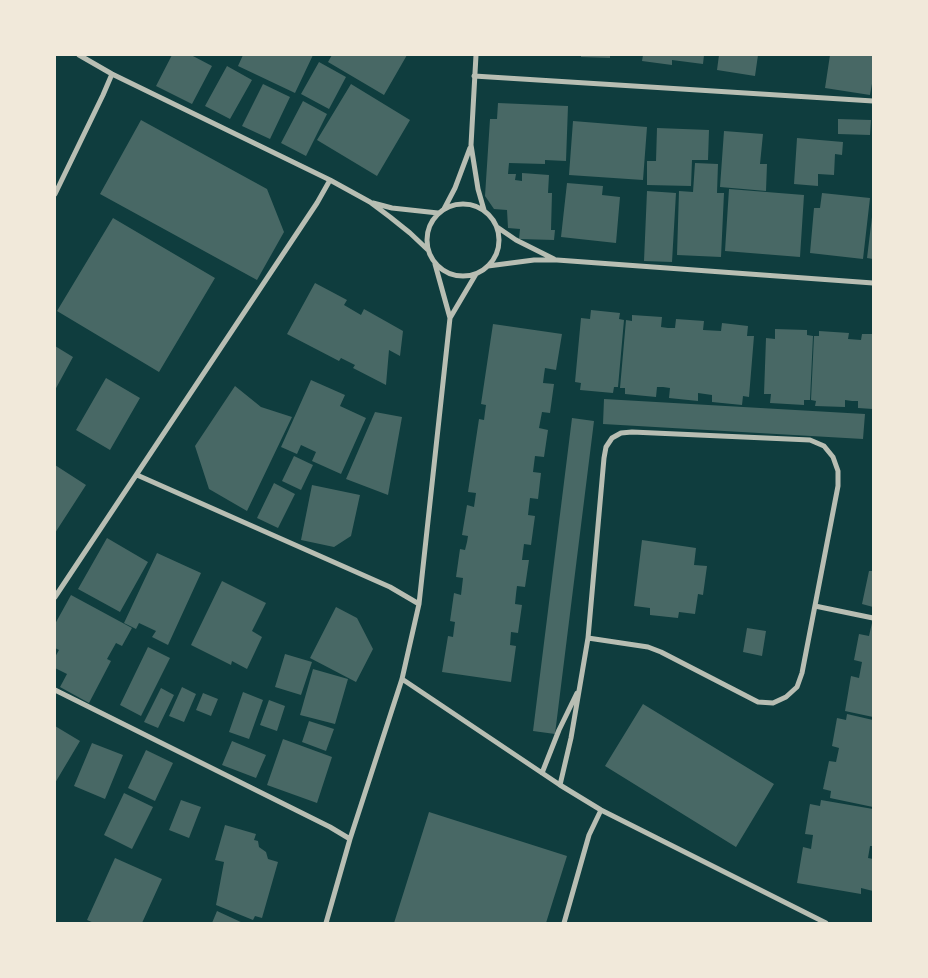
<!DOCTYPE html>
<style>
body{margin:0}
#map{position:relative;width:928px;height:978px;overflow:hidden;background:#0f3d3e;font-family:"Nunito Sans",sans-serif}
canvas{display:block}
.frame{position:absolute;inset:0;border:56px solid #f1e9da;pointer-events:none}
</style>
<div id="map">
<canvas width="928" height="978"></canvas>
<div class="frame"></div>
</div>
<script>
const c = document.querySelector('canvas').getContext('2d');
c.lineJoin = 'round';
function fillPath(path, color) {
  c.fillStyle = color;
  c.fill(path, 'evenodd');
}
function poly(rows) {
  const path = new Path2D();
  for (const r of rows) {
    if (r.length === 3) {
      path.moveTo(r[0] + r[2], r[1]);
      path.arc(r[0], r[1], r[2], 0, 2 * Math.PI);
      continue;
    }
    path.moveTo(r[0], r[1]);
    for (let i = 2; i < r.length; i += 2) path.lineTo(r[i], r[i + 1]);
  }
  return path;
}
function stroke(path, color, width, dash) {
  c.strokeStyle = color;
  c.lineWidth = width;
  c.lineCap = dash ? 'butt' : 'round';
  c.setLineDash(dash || []);
  c.stroke(path);
}
const building = poly([
 [172,55,191,55,212,66,192,104,156,86],
 [243,55,313,55,295,93,238,66],
 [332,55,407,55,384,95,328,62],
 [581,55,610,55,610,58,581,57],
 [643,55,704,55,703,64,672,60,672,65,642,61],
 [719,55,758,55,755,76,717,70],
 [830,55,873,55,873,78,870,95,825,88],
 [319,62,346,77,329,109,301,94],
 [227,66,252,80,230,119,205,106],
 [263,84,290,97,270,139,242,126],
 [351,84,410,120,377,176,317,140],
 [303,101,327,114,306,156,281,143],
 [498,103,568,106,566,161,545,160,545,164,509,163,508,174,516,174,515,180,522,181,522,173,549,175,548,193,552,193,551,230,555,230,554,240,519,239,520,229,508,228,507,210,494,209,485,196,490,119,497,119],
 [838,119,871,120,870,135,838,134],
 [141,120,267,189,284,232,257,280,100,194],
 [573,121,647,127,643,180,569,175],
 [657,128,709,130,708,160,692,160,691,186,647,185,647,161,656,161],
 [724,131,763,134,760,164,767,164,766,191,720,187],
 [797,138,843,142,842,155,835,154,834,175,818,174,818,186,794,184],
 [695,163,718,164,717,193,724,193,721,257,677,255,679,191,693,192],
 [567,183,603,186,602,195,620,197,616,243,561,237],
 [729,189,804,195,800,257,725,251],
 [647,191,676,193,672,262,644,261],
 [822,193,870,198,863,259,810,253,814,208,820,208],
 [872,217,873,217,873,259,867,258],
 [113,218,215,278,159,372,57,311],
 [315,283,347,300,344,305,361,315,364,309,403,331,400,356,389,350,386,385,353,368,355,365,341,358,339,361,287,334],
 [591,310,620,313,619,319,624,320,618,387,614,387,613,393,580,390,581,383,575,382,581,318,590,319],
 [632,315,662,317,661,327,668,328,675,328,676,319,704,321,703,330,721,331,722,323,748,326,747,336,754,336,749,397,743,396,742,405,712,402,712,395,698,393,698,401,669,398,670,388,663,387,657,387,656,397,625,394,625,388,620,388,626,320,632,321],
 [493,324,562,334,556,370,545,368,544,375,543,383,554,384,550,413,542,412,539,428,548,430,544,457,535,456,533,472,541,473,538,499,530,498,528,515,535,516,531,545,524,544,522,560,529,560,525,587,517,586,516,594,515,604,522,605,518,633,511,632,510,645,516,646,511,682,442,672,448,636,453,637,454,629,455,622,450,621,454,593,461,595,463,578,456,577,460,549,465,550,467,542,468,536,462,535,467,505,474,507,476,493,468,492,479,419,484,420,485,412,486,405,481,404],
 [775,329,807,330,807,335,813,336,810,400,804,400,804,405,770,403,771,394,764,394,766,338,775,339],
 [819,331,849,333,848,339,861,340,862,334,873,334,873,409,858,408,858,401,852,401,845,400,845,407,815,406,816,401,811,400,814,336,819,336],
 [55,346,73,357,55,390],
 [106,378,140,398,110,450,76,430],
 [311,380,345,395,340,406,366,418,341,474,312,461,316,452,301,445,297,454,281,447],
 [235,386,261,407,292,417,247,511,209,489,195,446],
 [604,399,865,414,863,439,603,424],
 [375,412,402,417,388,495,346,479],
 [572,418,594,421,555,734,533,731],
 [294,456,313,465,301,490,282,481],
 [55,465,86,485,55,533],
 [274,483,295,494,278,528,257,518],
 [312,485,360,495,351,536,334,547,301,540],
 [107,538,148,562,120,612,78,589],
 [642,540,696,548,694,565,707,566,703,595,698,594,695,614,679,612,678,618,650,615,650,608,634,606],
 [157,553,201,573,168,645,152,637,156,631,139,623,136,629,124,623],
 [869,571,873,571,873,607,862,604],
 [222,581,266,603,252,631,262,637,247,669,232,661,231,665,191,645],
 [71,595,132,628,122,646,116,643,107,659,111,661,89,703,60,687,67,674,55,668,55,657,59,650,55,648,55,624],
 [336,607,357,618,373,649,356,682,310,658],
 [872,623,873,623,873,717,845,711,851,676,859,678,862,662,854,660,859,634,869,636],
 [747,628,766,631,762,656,743,652],
 [148,647,170,658,141,716,120,705],
 [285,654,312,662,301,695,275,687],
 [313,669,348,679,335,724,300,715],
 [182,687,196,694,184,722,169,716],
 [161,688,174,695,158,728,144,722],
 [243,692,263,700,249,739,229,732],
 [203,693,218,699,211,716,196,710],
 [269,700,285,706,277,731,260,725],
 [643,704,774,784,736,847,605,766],
 [847,714,873,720,873,807,830,798,831,791,823,789,829,761,836,762,839,748,832,746,837,718,846,720],
 [309,721,334,729,326,751,302,742],
 [55,726,80,741,55,783],
 [283,739,332,757,317,803,267,785],
 [232,741,266,755,256,778,222,765],
 [92,743,123,755,105,799,74,786],
 [146,750,173,763,155,801,128,788],
 [124,793,153,807,132,849,104,835],
 [181,800,201,807,189,838,169,830],
 [821,800,873,809,873,846,870,846,868,858,873,859,873,891,861,888,861,894,797,883,803,847,811,849,813,835,805,834,810,804,820,806],
 [429,812,567,856,546,923,394,923],
 [225,825,256,834,254,840,258,841,259,847,266,852,268,859,278,862,262,918,255,916,253,920,216,905,224,862,215,860],
 [115,858,162,879,142,923,94,923,87,920],
 [217,911,243,923,212,923]
]);
const minor = poly([
 [79,55,112,74,330,180,370,202,390,217,410,233,428,250],
 [476,55,471,145,478,189,484,210],
 [474,76,873,101],
 [55,194,103,95,112,74],
 [373,203,392,208,438,213],
 [463,240,36],
 [444,209,455,188,470,148],
 [497,227,516,240,554,259],
 [488,266,534,260,557,260,873,283],
 [450,318,476,274],
 [137,475,390,587,419,604],
 [55,597,317,203,330,180],
 [815,606,873,618],
 [402,679,560,785,601,810,826,923],
 [55,690,330,827,350,839],
 [542,773,559,730,577,693],
 [560,785,571,738,588,638,604,458,606,447,612,438,621,433,632,432,810,440,824,446,833,457,838,471,838,486,802,673,797,687,786,697,773,703,758,702,661,652,648,647,588,638],
 [326,923,350,839,402,679,419,604,450,318,435,264],
 [564,923,589,835,601,810]
]);
fillPath(building, '#486865');
stroke(minor, '#b8beb3', 5);
</script>
